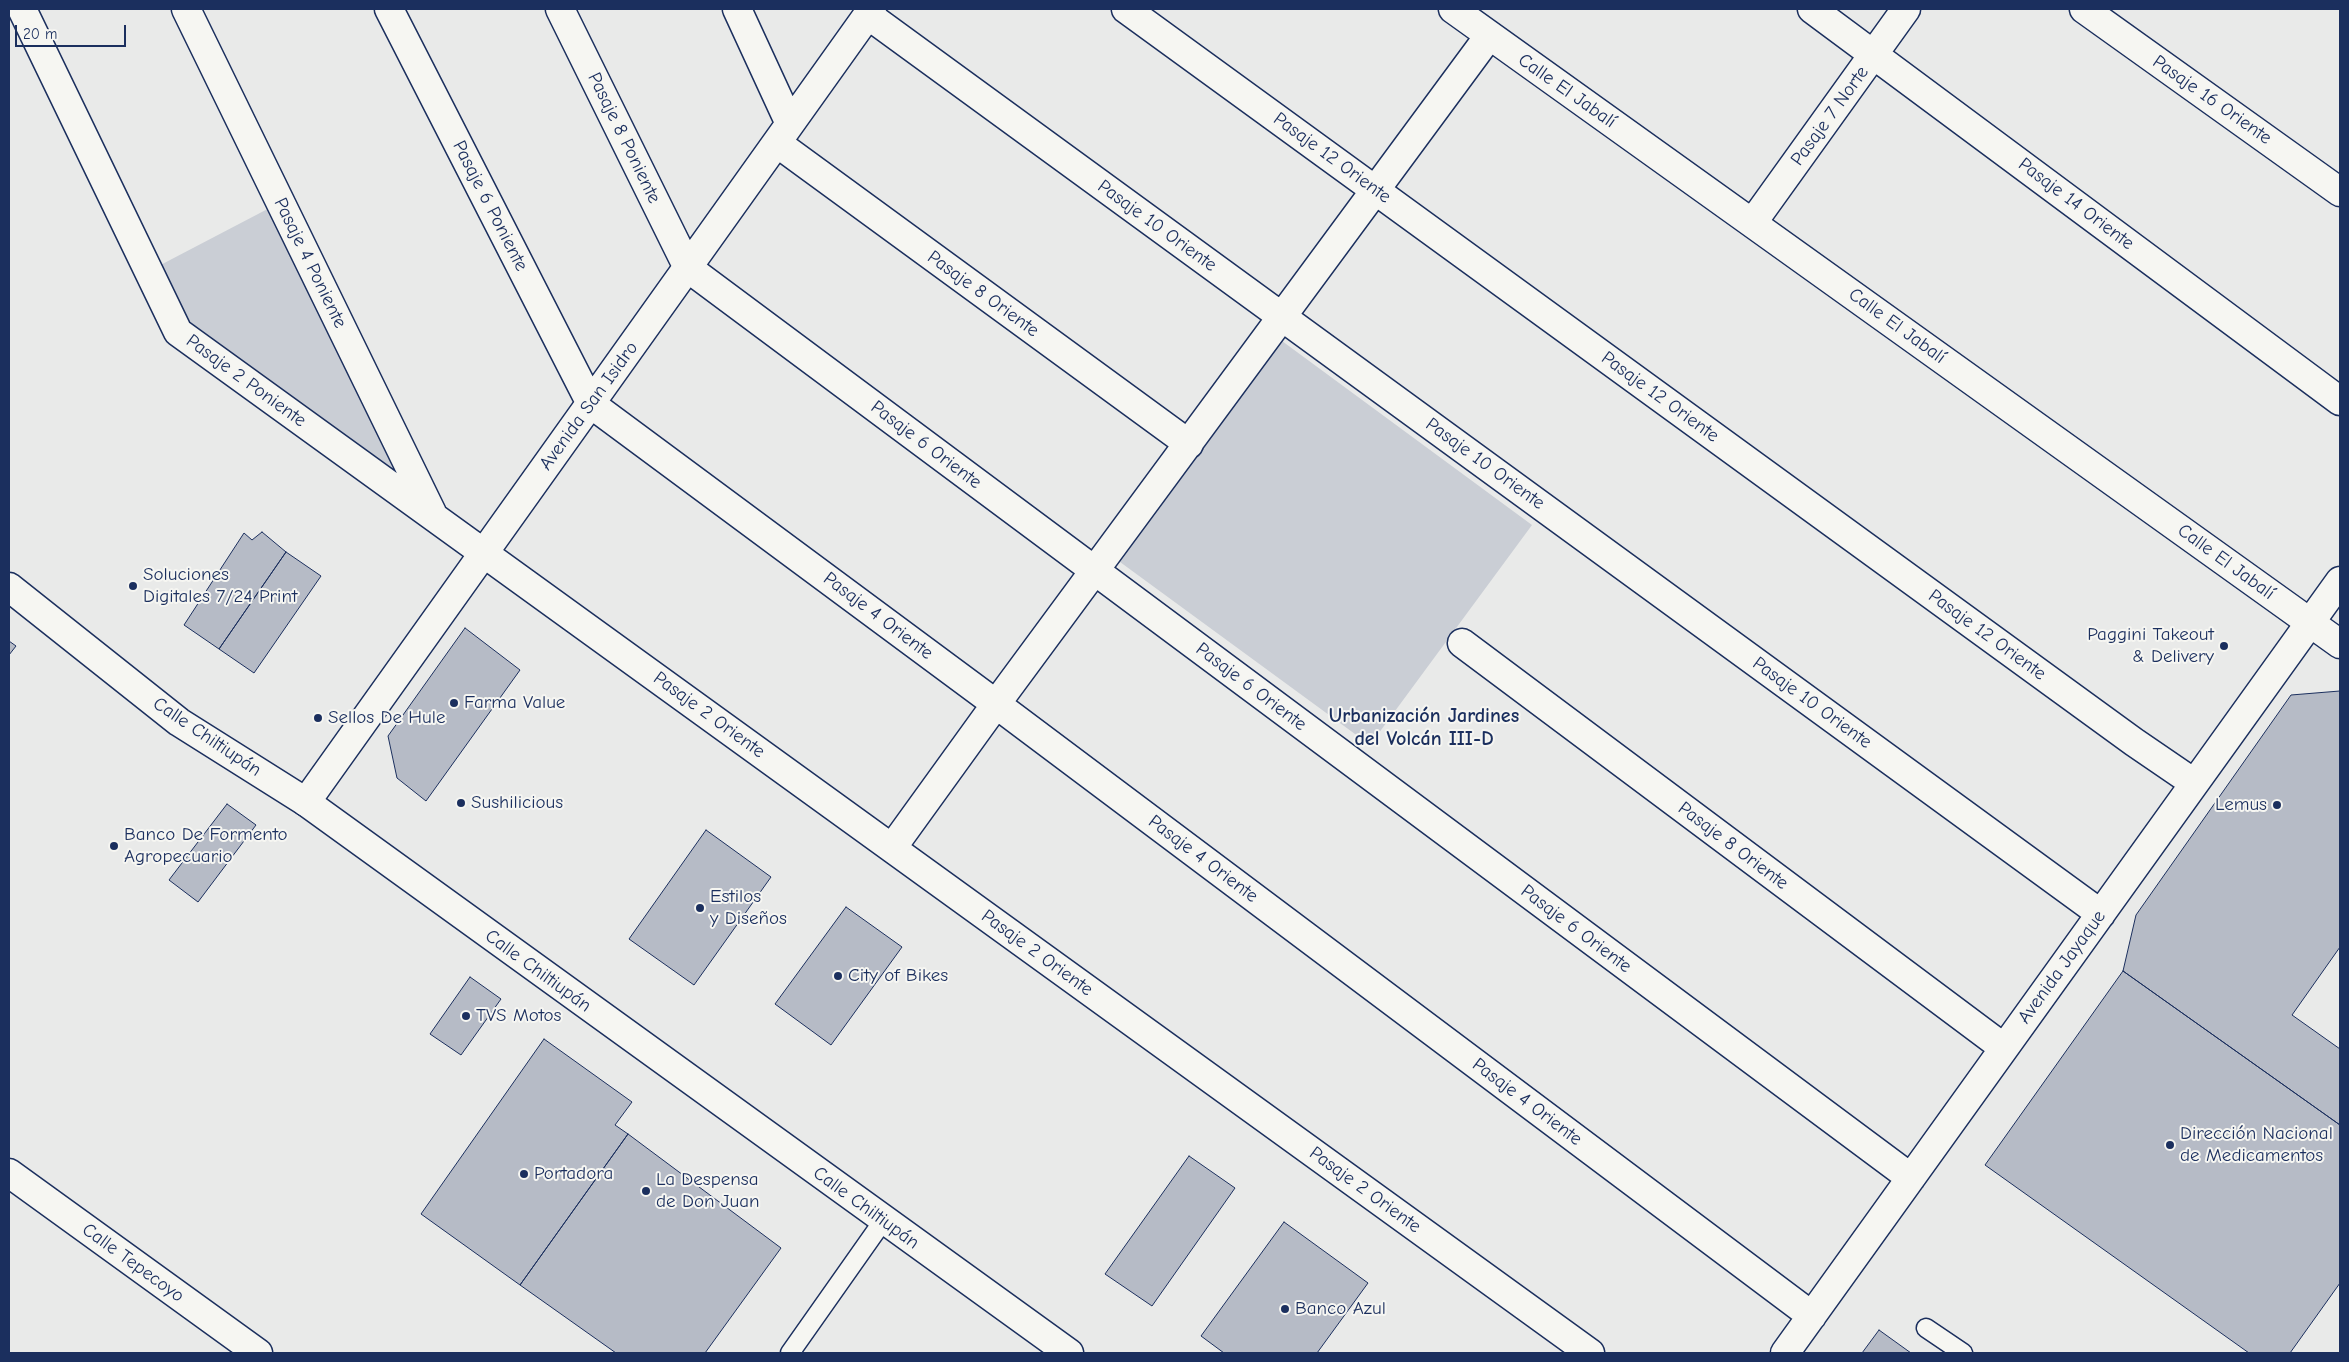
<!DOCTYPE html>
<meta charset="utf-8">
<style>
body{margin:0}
#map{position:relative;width:2349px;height:1362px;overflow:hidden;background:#e9eae9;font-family:"Comic Neue",sans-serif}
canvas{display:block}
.frame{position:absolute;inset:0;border:10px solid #1b2f5e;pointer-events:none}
.scale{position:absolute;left:15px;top:25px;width:111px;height:22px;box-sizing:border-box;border:2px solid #1b2f5e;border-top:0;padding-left:6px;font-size:15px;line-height:18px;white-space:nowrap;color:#1b2f5e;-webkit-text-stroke:4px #f6f6f2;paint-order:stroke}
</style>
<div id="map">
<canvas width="2349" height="1362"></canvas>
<div class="frame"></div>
<div class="scale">20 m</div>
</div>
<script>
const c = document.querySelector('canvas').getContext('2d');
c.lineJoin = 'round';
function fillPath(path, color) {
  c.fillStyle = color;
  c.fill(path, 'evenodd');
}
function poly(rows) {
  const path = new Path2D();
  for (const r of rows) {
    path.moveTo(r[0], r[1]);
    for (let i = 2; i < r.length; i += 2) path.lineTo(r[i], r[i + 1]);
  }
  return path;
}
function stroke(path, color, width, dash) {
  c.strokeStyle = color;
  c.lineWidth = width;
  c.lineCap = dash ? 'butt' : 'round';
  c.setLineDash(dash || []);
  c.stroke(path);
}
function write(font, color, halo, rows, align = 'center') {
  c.font = font + ' "Comic Neue",sans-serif';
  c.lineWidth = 4;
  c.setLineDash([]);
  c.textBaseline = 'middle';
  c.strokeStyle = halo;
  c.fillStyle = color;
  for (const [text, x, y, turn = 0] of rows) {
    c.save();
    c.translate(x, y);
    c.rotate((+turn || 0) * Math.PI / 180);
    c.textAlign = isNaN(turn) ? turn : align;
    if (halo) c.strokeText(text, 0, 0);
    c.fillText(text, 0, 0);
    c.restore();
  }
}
const green = poly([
 [281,202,434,517,178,332,149,271],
 [1282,341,1532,525,1370,745,1120,562]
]);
const building = poly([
 [262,532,286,552,219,649,184,625,244,533,252,540,262,532],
 [286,552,321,576,254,673,219,649,286,552],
 [465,628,520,670,426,801,397,778,388,736,465,628],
 [9,641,16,646,9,655,9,641],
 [2340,691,2340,947,2292,1015,2340,1049,2340,1125,2123,971,2136,915,2291,695,2340,691],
 [227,804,256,825,198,902,169,880,227,804],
 [706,830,771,877,694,985,629,939,706,830],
 [846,907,902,947,831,1045,775,1004,846,907],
 [2123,971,2340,1125,2340,1283,2290,1353,2249,1353,1985,1165,2123,971],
 [470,977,501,999,461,1055,430,1034,470,977],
 [544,1039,632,1102,615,1125,628,1134,520,1285,421,1214,544,1039],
 [628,1134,781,1248,705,1353,616,1353,520,1285,628,1134],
 [1189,1156,1235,1188,1152,1306,1105,1274,1189,1156],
 [1284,1222,1368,1283,1317,1353,1224,1353,1201,1336,1284,1222],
 [1879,1330,1911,1353,1862,1353,1879,1330]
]);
const lane = poly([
 [1926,1328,1963,1353],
 [790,1353,883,1221]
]);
const street = poly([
 [22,9,178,332,1590,1353],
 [186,9,432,513],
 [389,9,591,404,996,704,1812,1316],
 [560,9,688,268,1911,1178],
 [737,9,790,124],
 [1126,9,2134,742,2194,783],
 [1812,9,2340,401],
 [2084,9,2340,192],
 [868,15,2101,914],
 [777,143,1189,444],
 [1753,222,1906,9],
 [1462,643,2004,1048],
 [306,802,872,9],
 [892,848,996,704,1489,36],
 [9,1173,258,1353],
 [1785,1353,2340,581]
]);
const secondary = poly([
 [1453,9,2340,644],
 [9,587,179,722,306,802,1069,1353]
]);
const markers = [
 [133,586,5,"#1b2f5e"],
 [2224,646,5,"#1b2f5e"],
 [454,703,5,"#1b2f5e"],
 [318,718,5,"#1b2f5e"],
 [461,803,5,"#1b2f5e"],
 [2277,805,5,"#1b2f5e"],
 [114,846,5,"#1b2f5e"],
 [700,908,5,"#1b2f5e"],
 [838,976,5,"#1b2f5e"],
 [466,1016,5,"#1b2f5e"],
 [2170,1145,5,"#1b2f5e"],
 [524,1174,5,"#1b2f5e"],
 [646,1191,5,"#1b2f5e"],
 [1285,1309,5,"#1b2f5e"]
];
const streetNames = [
 ["Calle El Jabalí",1567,91,35],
 ["Pasaje 16 Oriente",2212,100,35],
 ["Pasaje 7 Norte",1830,116,-54],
 ["Pasaje 8 Poniente",624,138,64],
 ["Pasaje 12 Oriente",1332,158,36],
 ["Pasaje 14 Oriente",2076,204,37],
 ["Pasaje 6 Poniente",490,206,63],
 ["Pasaje 10 Oriente",1157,226,36],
 ["Pasaje 4 Poniente",310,263,64],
 ["Pasaje 8 Oriente",983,294,36],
 ["Calle El Jabalí",1897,326,36],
 ["Pasaje 2 Poniente",246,381,36],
 ["Pasaje 12 Oriente",1660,397,36],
 ["Avenida San Isidro",589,406,-54],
 ["Pasaje 6 Oriente",926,445,37],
 ["Pasaje 10 Oriente",1485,464,36],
 ["Calle El Jabalí",2226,562,36],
 ["Pasaje 4 Oriente",878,616,37],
 ["Pasaje 12 Oriente",1987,635,36],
 ["Pasaje 6 Oriente",1251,687,37],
 ["Pasaje 10 Oriente",1812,703,36],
 ["Pasaje 2 Oriente",709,715,36],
 ["Calle Chiltiupán",207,737,34],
 ["Pasaje 8 Oriente",1733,846,37],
 ["Pasaje 4 Oriente",1203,859,37],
 ["Pasaje 6 Oriente",1576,929,37],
 ["Pasaje 2 Oriente",1037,953,36],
 ["Avenida Jayaque",2062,967,-54],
 ["Calle Chiltiupán",538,971,36],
 ["Pasaje 4 Oriente",1527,1102,37],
 ["Pasaje 2 Oriente",1365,1190,36],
 ["Calle Chiltiupán",866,1208,36],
 ["Calle Tepecoyo",133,1263,36]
];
const poiNames = [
 ["Soluciones",143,575],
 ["Digitales 7/24 Print",143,597],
 ["Paggini Takeout",2214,635,"right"],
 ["& Delivery",2214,657,"right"],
 ["Farma Value",464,703],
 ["Sellos De Hule",328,718],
 ["Sushilicious",471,803],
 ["Lemus",2267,805,"right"],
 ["Banco De Formento",124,835],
 ["Agropecuario",124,857],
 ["Estilos",710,897],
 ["y Diseños",710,919],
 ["City of Bikes",848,976],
 ["TVS Motos",476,1016],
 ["Dirección Nacional",2180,1134],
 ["de Medicamentos",2180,1156],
 ["Portadora",534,1174],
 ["La Despensa",656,1180],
 ["de Don Juan",656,1202],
 ["Banco Azul",1295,1309]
];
const neighbourhoodNames = [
 ["Urbanización Jardines",1424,716],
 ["del Volcán III-D",1424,739]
];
fillPath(green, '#caced5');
fillPath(building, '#b6bbc6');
stroke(building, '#1b2f5e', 1);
stroke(lane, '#1b2f5e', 21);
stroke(street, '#1b2f5e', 31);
stroke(secondary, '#1b2f5e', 31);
stroke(lane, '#f6f6f2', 18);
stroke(street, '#f6f6f2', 28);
stroke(secondary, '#f6f6f2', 28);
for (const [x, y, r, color] of markers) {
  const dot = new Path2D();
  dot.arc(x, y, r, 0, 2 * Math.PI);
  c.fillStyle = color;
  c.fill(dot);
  stroke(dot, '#f6f6f2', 2);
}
write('19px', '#1b2f5e', '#f6f6f2', streetNames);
write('19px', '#1b2f5e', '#f6f6f2', poiNames, 'left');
write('bold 20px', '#1b2f5e', '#f6f6f2', neighbourhoodNames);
</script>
